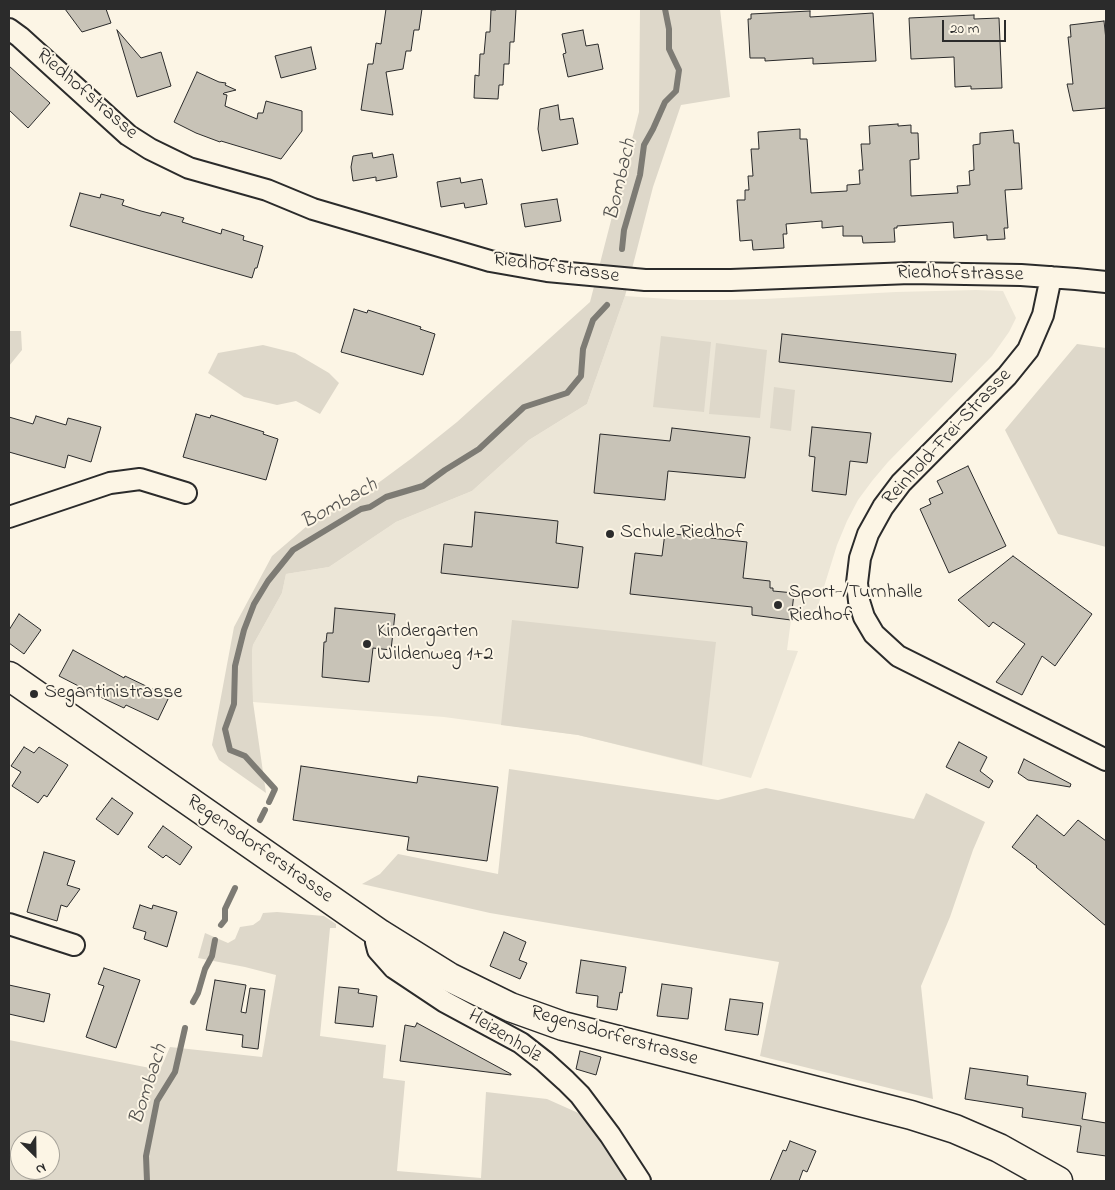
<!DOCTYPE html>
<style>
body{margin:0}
#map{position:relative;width:1115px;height:1190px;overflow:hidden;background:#fcf5e5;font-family:"Indie Flower",sans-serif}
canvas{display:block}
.frame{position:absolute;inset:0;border:10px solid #2b2b2b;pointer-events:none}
.north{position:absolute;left:10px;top:1130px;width:50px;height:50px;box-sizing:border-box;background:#fcf5e5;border:1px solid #a8a49b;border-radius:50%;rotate:157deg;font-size:14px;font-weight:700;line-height:20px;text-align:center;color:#2b2b2b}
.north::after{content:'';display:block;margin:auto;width:18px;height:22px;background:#2b2b2b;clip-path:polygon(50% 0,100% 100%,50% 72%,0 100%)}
.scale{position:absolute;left:942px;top:20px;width:64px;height:22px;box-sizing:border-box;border:2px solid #2b2b2b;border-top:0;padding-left:6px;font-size:15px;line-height:18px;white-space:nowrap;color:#2b2b2b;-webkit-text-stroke:4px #fcf5e5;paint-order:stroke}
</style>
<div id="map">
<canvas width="1115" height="1190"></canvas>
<div class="frame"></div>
<div class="north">N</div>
<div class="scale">20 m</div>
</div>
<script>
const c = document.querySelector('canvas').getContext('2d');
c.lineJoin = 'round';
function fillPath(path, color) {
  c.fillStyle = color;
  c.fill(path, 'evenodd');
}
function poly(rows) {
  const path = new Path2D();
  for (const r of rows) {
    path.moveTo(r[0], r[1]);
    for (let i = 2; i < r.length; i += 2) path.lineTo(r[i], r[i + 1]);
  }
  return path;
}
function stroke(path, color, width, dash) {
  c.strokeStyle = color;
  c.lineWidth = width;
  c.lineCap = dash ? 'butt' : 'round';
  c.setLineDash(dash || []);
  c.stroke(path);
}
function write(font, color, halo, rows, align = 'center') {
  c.font = font + ' "Indie Flower",sans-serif';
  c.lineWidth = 4;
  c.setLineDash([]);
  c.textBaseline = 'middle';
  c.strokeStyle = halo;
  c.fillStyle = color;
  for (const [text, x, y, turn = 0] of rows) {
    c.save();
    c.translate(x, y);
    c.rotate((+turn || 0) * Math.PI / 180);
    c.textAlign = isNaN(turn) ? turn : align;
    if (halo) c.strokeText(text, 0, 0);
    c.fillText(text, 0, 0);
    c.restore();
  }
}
const built = poly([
 [976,290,1003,291,1016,318,1009,332,992,356,888,462,872,481,858,500,847,521,837,545,818,606,814,611,809,615,800,619,791,620,787,650,798,651,751,778,578,735,444,717,253,702,252,652,253,645,282,593,286,574,329,567,396,522,472,491,529,440,587,404,625,296,682,300,723,300,764,299,896,292]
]);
const green = poly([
 [640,9,720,9,730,97,681,105,653,187,625,296,587,404,529,440,472,491,396,522,329,567,286,574,282,593,253,645,252,652,253,702,266,793,219,760,212,745,234,627,272,556,307,526,362,495,412,458,457,422,590,302,639,112],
 [9,331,21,331,22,350,9,366],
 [661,336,711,342,704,412,653,407],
 [716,343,767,350,760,418,709,414],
 [1077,344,1106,348,1106,547,1058,534,1005,430],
 [263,345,295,353,329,373,339,383,320,414,296,401,277,405,244,397,208,373,218,353],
 [774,387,795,390,791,431,770,428],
 [512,620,716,642,702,765,578,735,501,725],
 [509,769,718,800,766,788,914,819,926,793,985,822,973,850,950,917,921,986,933,1099,760,1056,779,962,490,913,362,884,380,874,398,854,498,874],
 [277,912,324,916,336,924,336,928,330,928,320,1036,386,1045,383,1078,405,1081,397,1171,481,1178,486,1092,547,1099,585,1116,619,1166,625,1181,9,1181,9,1040,160,1070,170,1047,262,1057,276,975,245,967,198,958,205,933,228,943,235,939,240,927,253,925,260,920,263,913],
 [20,1140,50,1140,50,1170,20,1170]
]);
const stream = poly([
 [622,249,624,230,640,175,644,145,653,129,665,102,676,91,679,70,669,49,669,29,665,9],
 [269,802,275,789,245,756,230,750,225,729,234,704,235,666,244,630,254,604,268,581,293,550,361,509,370,507,386,497,423,486,445,470,479,449,524,407,567,393,581,376,583,349,593,320,607,305],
 [260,820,265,810],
 [221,925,225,920,225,909,235,888],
 [193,1002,198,993,205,969,212,956,215,940],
 [147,1181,146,1156,157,1101,175,1072,185,1028]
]);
const building = poly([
 [65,9,106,9,111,23,82,32,65,9],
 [386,9,422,9,419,30,414,30,411,51,406,51,403,69,386,72,393,115,361,110,368,64,373,64,376,43,381,44,386,9],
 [496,9,516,9,514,42,510,42,509,64,504,64,503,85,499,85,498,99,474,98,475,75,479,76,480,54,484,54,486,32,490,32,491,10,496,10,496,9],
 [810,11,810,17,873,13,876,61,813,64,813,58,765,61,765,58,750,58,748,19,751,19,751,14,810,11],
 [974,15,974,19,999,18,1002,88,971,89,971,86,955,87,954,57,911,59,909,18,974,15],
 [1104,21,1106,40,1106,108,1073,111,1067,84,1073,84,1068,37,1071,37,1070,25,1104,21],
 [117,30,141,58,161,52,171,86,137,97,117,30],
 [583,30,586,46,598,44,603,69,568,77,563,54,566,53,562,34,583,30],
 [311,47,316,69,281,78,275,56,311,47],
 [9,66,50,103,28,128,9,110,9,66],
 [197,72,219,82,226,83,225,85,236,90,224,93,223,94,227,95,225,106,257,119,258,113,263,113,266,101,302,111,302,131,281,159,221,141,220,142,196,133,174,122,197,72],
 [558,105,560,120,573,118,578,144,542,151,538,129,540,109,558,105],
 [898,124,898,126,911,125,911,133,918,133,919,159,910,160,911,196,958,193,957,186,970,185,969,171,974,170,973,145,980,144,980,133,1013,130,1014,143,1019,143,1022,189,1005,190,1008,228,1004,228,1005,239,987,240,987,235,954,238,953,222,897,226,897,228,894,228,895,242,863,243,862,236,843,236,843,226,822,228,822,221,786,224,787,234,783,234,784,248,753,250,752,240,740,241,737,200,745,200,745,190,749,190,748,176,753,176,751,149,759,149,758,132,800,129,800,139,807,139,811,193,847,191,847,185,860,184,859,170,863,170,861,144,870,144,869,126,898,124],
 [372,153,373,158,393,154,397,177,376,181,376,177,353,181,351,167,353,156,372,153],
 [460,178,461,183,482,179,487,204,465,208,464,203,441,207,437,182,460,178],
 [80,193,100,198,101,194,124,200,122,205,141,211,160,216,162,212,184,218,182,222,202,228,221,234,222,229,244,236,243,240,263,246,257,268,255,268,252,278,70,226,80,193],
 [557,199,561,221,525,227,521,204,557,199],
 [354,309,367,313,368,310,421,327,420,329,435,334,423,375,341,352,354,309],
 [782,334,956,354,952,382,779,362,782,334],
 [196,414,210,418,211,415,264,432,263,434,278,439,266,480,183,457,196,414],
 [36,416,66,425,68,418,101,427,91,462,68,455,65,468,9,452,9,417,33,424,36,416],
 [812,427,871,433,867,463,850,461,846,495,812,491,815,457,809,456,812,427],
 [672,428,750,437,745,478,668,471,665,500,594,493,600,434,670,441,672,428],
 [968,466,1006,546,949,573,920,509,931,504,929,499,943,493,937,481,968,466],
 [475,512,558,521,556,543,583,547,578,588,441,573,444,544,472,547,475,512],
 [665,533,747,542,743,578,770,581,770,588,773,588,773,591,794,593,791,620,752,615,752,607,630,594,635,553,662,556,665,533],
 [1013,556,1092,614,1055,666,1042,656,1022,695,996,682,1025,644,993,622,989,627,958,600,1013,556],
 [335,608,395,614,391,650,373,648,369,682,322,677,324,642,326,642,327,633,333,633,335,608],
 [19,614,41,630,24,654,9,643,9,630,19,614],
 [73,650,124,678,125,676,169,697,158,720,126,705,124,708,96,695,59,676,73,650],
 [959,742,987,757,980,771,993,781,989,788,946,767,959,742],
 [24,747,34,753,39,747,68,765,47,797,44,795,38,803,12,786,21,772,11,766,24,747],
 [1024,759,1071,784,1070,787,1028,780,1018,773,1024,759],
 [301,766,417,783,418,776,498,787,487,861,407,850,409,837,293,820,301,766],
 [112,798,133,813,118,835,96,819,112,798],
 [1037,815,1064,836,1078,820,1106,841,1106,926,1036,867,1037,866,1012,847,1037,815],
 [163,826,192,847,180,865,166,855,163,858,148,847,163,826],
 [44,852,75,861,67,885,80,889,67,907,61,905,57,921,27,912,44,852],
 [140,905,152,909,153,905,177,912,167,947,144,939,146,932,133,928,140,905],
 [504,932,526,942,519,960,527,963,520,979,490,966,504,932],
 [581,960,626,967,622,993,620,992,617,1010,597,1007,598,996,576,993,581,960],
 [104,968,140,980,116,1048,86,1037,104,986,98,984,104,968],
 [215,980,246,985,241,1012,246,1013,250,988,265,990,258,1049,242,1047,243,1035,206,1030,215,980],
 [662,984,692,988,688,1019,657,1016,662,984],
 [9,985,50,994,44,1022,9,1014,9,985],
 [339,987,359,989,358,993,377,996,373,1027,335,1023,339,987],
 [730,999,763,1003,758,1035,725,1030,730,999],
 [417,1023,511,1074,511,1075,400,1061,405,1025,415,1027,417,1023],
 [580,1051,601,1057,596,1075,576,1069,580,1051],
 [970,1068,1028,1076,1027,1085,1086,1093,1082,1119,1106,1123,1106,1156,1077,1152,1081,1126,1022,1117,1023,1108,965,1099,970,1068],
 [790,1141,816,1151,807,1172,803,1170,799,1181,770,1181,783,1150,786,1151,790,1141]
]);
const street = poly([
 [9,29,20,37,128,135,150,149,189,168,267,190,313,209,490,261,547,271,645,280,731,280,910,273,1021,275,1076,279,1106,282],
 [1051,277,1043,315,1028,350,1007,376,901,483,883,507,868,534,860,558,857,583,859,601,864,617,874,634,898,656,1106,760],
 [9,517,110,483,140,479,186,493],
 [9,924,74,945],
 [380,934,376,942,378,950,394,968,445,1002,521,1043,544,1061,566,1081,580,1095,610,1135,640,1181]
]);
const secondary = poly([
 [9,676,380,934,449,977,510,1007,563,1026,911,1115,955,1129,999,1148,1058,1181]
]);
const markers = [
 [610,534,5,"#2b2b2b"],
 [778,605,5,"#2b2b2b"],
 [367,644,5,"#2b2b2b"],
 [34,694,5,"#2b2b2b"]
];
const streetNames = [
 ["Riedhofstrasse",86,95,41],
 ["Riedhofstrasse",556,269,8],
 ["Riedhofstrasse",960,275,1],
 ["Reinhold-Frei-Strasse",948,438,-47],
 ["Regensdorferstrasse",259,850,35],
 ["Heizenholz",504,1037,32],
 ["Regensdorferstrasse",614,1037,16]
];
const poiNames = [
 ["Schule Riedhof",620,534],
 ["Sport-/Turnhalle",788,594],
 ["Riedhof",788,617],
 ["Kindergarten",377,633],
 ["Wildenweg 1+2",377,656],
 ["Segantinistrasse",44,694]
];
const waterNames = [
 ["Bombach",622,180,-77],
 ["Bombach",340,505,-29],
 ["Bombach",150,1085,-72]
];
fillPath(built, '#ece6d7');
fillPath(green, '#ded8ca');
stroke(stream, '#7d7b74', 6);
fillPath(building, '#c8c3b7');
stroke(building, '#2b2b2b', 1);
stroke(street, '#2b2b2b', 24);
stroke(secondary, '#2b2b2b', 31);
stroke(street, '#fcf5e5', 20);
stroke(secondary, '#fcf5e5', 28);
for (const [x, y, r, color] of markers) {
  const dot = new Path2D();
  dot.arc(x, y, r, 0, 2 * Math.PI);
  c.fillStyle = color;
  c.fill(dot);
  stroke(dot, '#fcf5e5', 2);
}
write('20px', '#2b2b2b', '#fcf5e5', streetNames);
write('20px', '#2b2b2b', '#fcf5e5', poiNames, 'left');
write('italic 21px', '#545350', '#fcf5e5', waterNames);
</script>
